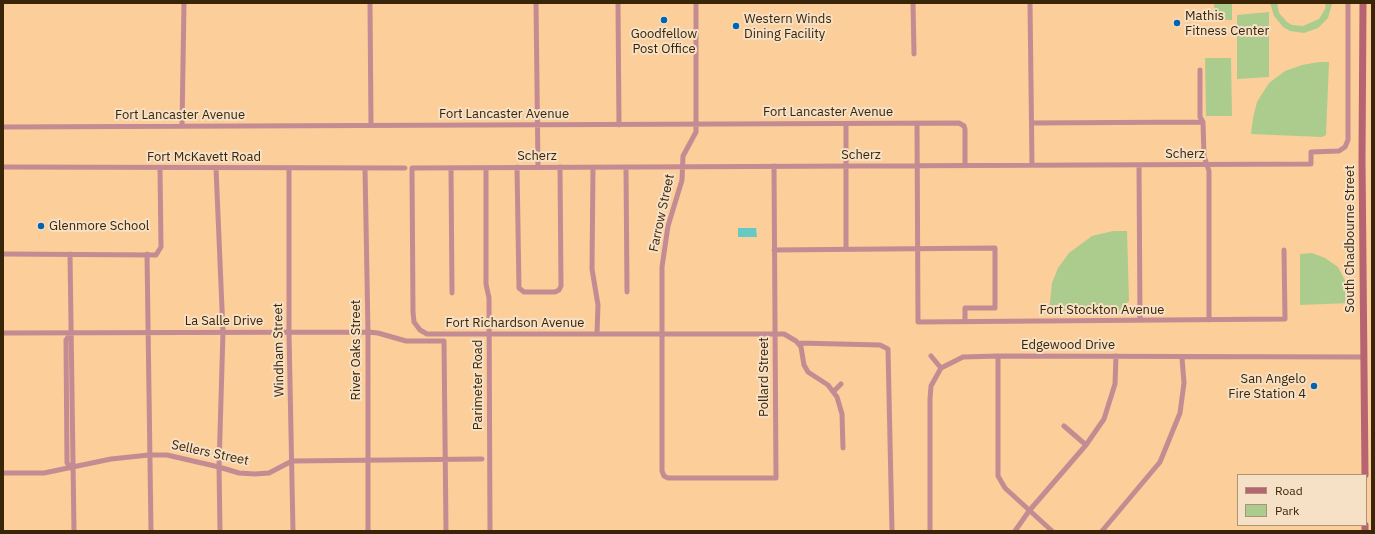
<!DOCTYPE html>
<style>
body{margin:0}
#map{position:relative;width:1375px;height:534px;overflow:hidden;background:#fbce9a;font-family:"IBM Plex Sans",sans-serif}
canvas{display:block}
.frame{position:absolute;inset:0;border:4px solid #3a2508;pointer-events:none}
.legend{position:absolute;left:1237px;top:474px;width:130px;height:52px;box-sizing:border-box;background:#f6e0c6;border:1px solid #ab957a;margin:0;padding:5px 7px;list-style:none;font-size:12px;color:#3a2508}
.legend li{display:flex;align-items:center;gap:8px;height:20px}
.legend b{width:20px;border:1px solid #ab957a}
</style>
<div id="map">
<canvas width="1375" height="534"></canvas>
<div class="frame"></div>
<ul class="legend">
<li><b style="height:5px;background:#b66471"></b>Road</li>
<li><b style="height:11px;background:#accc8e"></b>Park</li>
</ul>
</div>
<script>
const c = document.querySelector('canvas').getContext('2d');
c.lineJoin = 'round';
function fillPath(path, color) {
  c.fillStyle = color;
  c.fill(path, 'evenodd');
}
function poly(rows) {
  const path = new Path2D();
  for (const r of rows) {
    path.moveTo(r[0], r[1]);
    for (let i = 2; i < r.length; i += 2) path.lineTo(r[i], r[i + 1]);
  }
  return path;
}
function stroke(path, color, width, dash) {
  c.strokeStyle = color;
  c.lineWidth = width;
  c.lineCap = dash ? 'butt' : 'round';
  c.setLineDash(dash || []);
  c.stroke(path);
}
function write(font, color, halo, rows, align = 'center') {
  c.font = font + ' "IBM Plex Sans",sans-serif';
  c.lineWidth = 4;
  c.setLineDash([]);
  c.textBaseline = 'middle';
  c.strokeStyle = halo;
  c.fillStyle = color;
  for (const [text, x, y, turn = 0] of rows) {
    c.save();
    c.translate(x, y);
    c.rotate((+turn || 0) * Math.PI / 180);
    c.textAlign = isNaN(turn) ? turn : align;
    if (halo) c.strokeText(text, 0, 0);
    c.fillText(text, 0, 0);
    c.restore();
  }
}
const green = poly([
 [1214,3,1232,3,1232,20,1215,20],
 [1270,3,1277,3,1279,13,1287,22,1292,25,1303,26,1319,19,1325,9,1326,3,1332,4,1328,18,1318,28,1304,33,1290,31,1283,27,1274,16],
 [1269,12,1269,77,1237,79,1237,15],
 [1205,58,1231,58,1232,116,1206,116],
 [1319,62,1329,62,1326,135,1322,137,1251,134,1253,118,1257,102,1269,83,1285,71,1302,65],
 [1113,231,1127,231,1129,301,1119,311,1049,311,1052,283,1058,268,1069,253,1092,236],
 [1312,253,1325,258,1338,267,1351,292,1350,303,1300,305,1300,254]
]);
const water = poly([
 [738,228,756,228,757,237,738,237]
]);
const street = poly([
 [370,3,371,125],
 [536,3,538,167],
 [618,3,619,125],
 [696,3,696,132,683,156,682,180,668,226,662,267,662,471,664,476,668,478,776,478,774,166],
 [913,3,914,54],
 [1030,3,1032,165],
 [1200,70,1200,117,1203,122,1204,156,1209,171,1209,320],
 [917,123,918,322,1285,319,1284,250],
 [1032,123,1203,122],
 [846,124,846,249],
 [182,126,184,3],
 [3,127,959,123,964,126,965,129,965,166],
 [1139,165,1140,320],
 [3,167,405,168],
 [517,167,519,288,524,292,555,292,559,290,561,286,560,167],
 [593,167,592,269,598,305,597,333],
 [626,167,627,292],
 [216,168,223,332,219,467,220,531],
 [289,168,289,333,293,531],
 [365,168,368,332,368,531],
 [451,168,452,293],
 [486,168,486,284,489,298,490,531],
 [774,250,995,248,995,308,965,308,965,322],
 [3,254,156,255,161,247,160,168],
 [70,254,74,531],
 [147,254,151,531],
 [3,333,368,332,378,333,406,341,444,341,446,531],
 [798,343,880,345,888,349,892,531],
 [931,356,941,368],
 [998,356,998,476,1005,488,1052,531],
 [834,391,841,384],
 [1064,426,1086,445],
 [843,448,842,414,837,397,828,385,808,372,804,365,801,347,796,341,784,334,427,334,420,330,414,322,413,312,412,168,1311,164,1311,152,1339,151,1345,147,1348,140,1348,3],
 [71,467,67,463,66,340,71,333],
 [3,473,44,473,111,459,149,455,167,455,219,467,239,473,255,474,269,473,292,461,482,459],
 [930,531,930,399,931,386,941,368,963,357,998,356,1363,357],
 [1015,531,1029,511,1086,445,1104,419,1115,384,1116,356],
 [1102,531,1160,462,1180,413,1184,383,1182,358]
]);
const secondary = poly([
 [1363,3,1362,160,1365,475],
 [1365,531,1365,525]
]);
const markers = [
 [664,20,4,"#0065b1"],
 [1177,23,4,"#0065b1"],
 [736,26,4,"#0065b1"],
 [41,226,4,"#0065b1"],
 [1314,386,4,"#0065b1"]
];
const poiNames = [
 ["Mathis",1185,16],
 ["Fitness Center",1185,31],
 ["Western Winds",744,19],
 ["Dining Facility",744,34],
 ["Goodfellow",664,34,"center"],
 ["Post Office",664,49,"center"],
 ["Glenmore School",49,226],
 ["San Angelo",1306,379,"right"],
 ["Fire Station 4",1306,394,"right"]
];
const streetNames = [
 ["Fort Lancaster Avenue",828,112],
 ["Fort Lancaster Avenue",504,114],
 ["Fort Lancaster Avenue",180,115],
 ["Scherz",1185,154],
 ["Scherz",861,155],
 ["Scherz",537,156],
 ["Fort McKavett Road",204,157],
 ["Farrow Street",662,213,-78],
 ["South Chadbourne Street",1350,239,-90],
 ["Fort Stockton Avenue",1102,310],
 ["La Salle Drive",224,321],
 ["Fort Richardson Avenue",515,323],
 ["Edgewood Drive",1068,345],
 ["Windham Street",279,350,-91],
 ["River Oaks Street",356,350,-90],
 ["Pollard Street",764,377,-90],
 ["Parimeter Road",478,385,-90],
 ["Sellers Street",210,453,12]
];
fillPath(green, '#accc8e');
fillPath(water, '#65cac4');
stroke(street, '#c48b92', 5);
stroke(secondary, '#b66471', 7);
for (const [x, y, r, color] of markers) {
  const dot = new Path2D();
  dot.arc(x, y, r, 0, 2 * Math.PI);
  c.fillStyle = color;
  c.fill(dot);
  stroke(dot, '#f6e0c6', 1.5);
}
write('13px', '#3a2508', '#f6e0c6', poiNames, 'left');
write('13px', '#3a2508', '#f6e0c6', streetNames);
</script>
